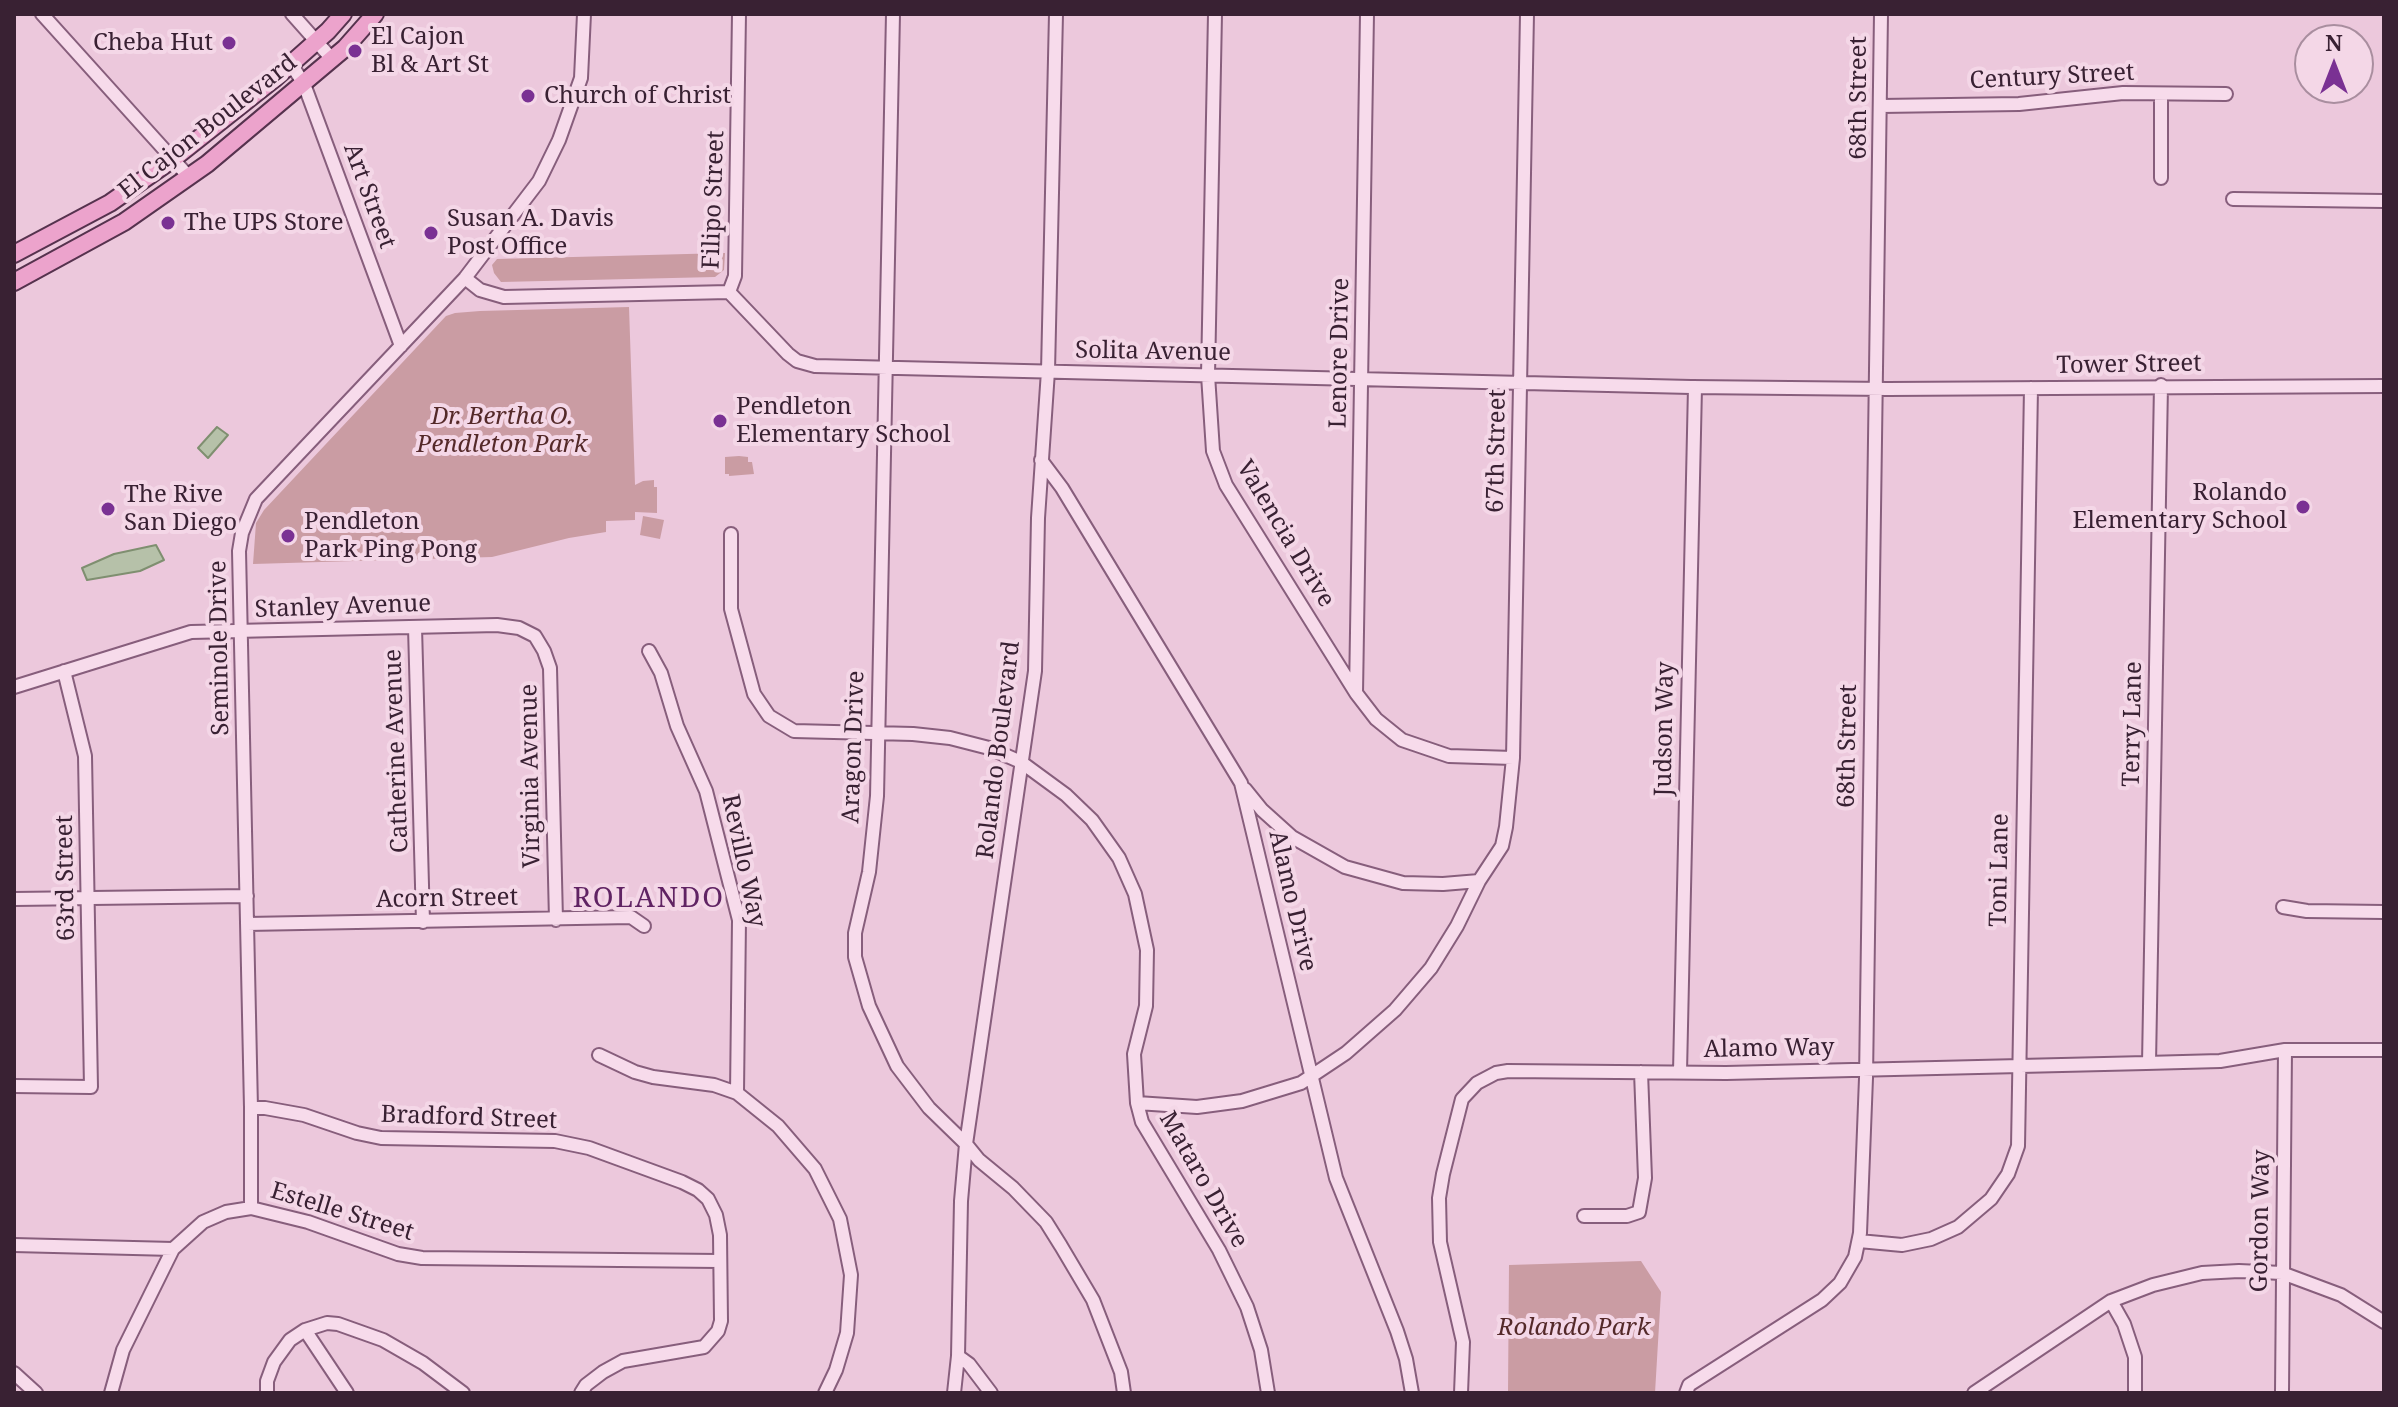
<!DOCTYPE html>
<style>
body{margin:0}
#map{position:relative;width:2398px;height:1407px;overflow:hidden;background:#ecc8dc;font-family:"Noto Serif",serif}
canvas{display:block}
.frame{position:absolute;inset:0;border:16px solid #392133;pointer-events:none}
.north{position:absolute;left:2294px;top:24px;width:80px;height:80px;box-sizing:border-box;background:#f4d7e7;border:2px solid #a98e9f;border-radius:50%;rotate:0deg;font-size:22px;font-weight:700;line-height:32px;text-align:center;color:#392133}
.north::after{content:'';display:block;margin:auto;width:28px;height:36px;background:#7a3193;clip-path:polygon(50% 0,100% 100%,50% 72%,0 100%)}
</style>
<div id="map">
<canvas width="2398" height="1407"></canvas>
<div class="frame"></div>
<div class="north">N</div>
</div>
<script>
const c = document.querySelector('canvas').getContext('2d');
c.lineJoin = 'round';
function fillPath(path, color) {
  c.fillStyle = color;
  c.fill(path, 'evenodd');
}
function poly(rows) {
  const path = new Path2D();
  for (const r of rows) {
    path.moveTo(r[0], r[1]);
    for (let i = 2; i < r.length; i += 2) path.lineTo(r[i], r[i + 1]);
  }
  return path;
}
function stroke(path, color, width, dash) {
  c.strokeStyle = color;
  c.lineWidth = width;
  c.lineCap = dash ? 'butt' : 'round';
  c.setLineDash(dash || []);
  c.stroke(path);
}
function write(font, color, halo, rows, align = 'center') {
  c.font = font + ' "Noto Serif",serif';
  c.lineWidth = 8;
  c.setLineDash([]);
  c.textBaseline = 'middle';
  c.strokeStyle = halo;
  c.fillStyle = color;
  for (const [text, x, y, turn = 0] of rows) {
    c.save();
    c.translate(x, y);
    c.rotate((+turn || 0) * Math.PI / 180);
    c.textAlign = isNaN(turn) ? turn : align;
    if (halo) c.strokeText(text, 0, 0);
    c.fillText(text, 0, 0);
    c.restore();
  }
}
const green = poly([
 [725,253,724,270,715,277,501,282,494,273,492,265,497,259],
 [629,307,635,485,643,481,654,480,654,487,657,487,657,513,635,512,635,520,606,521,606,532,569,538,492,557,253,564,256,523,264,510,446,316,455,313,480,311],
 [739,456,748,457,748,462,752,462,754,474,729,476,729,474,725,474,725,457],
 [643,516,664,520,660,539,640,535],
 [1641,1261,1661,1292,1655,1393,1508,1393,1509,1265]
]);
const water = poly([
 [217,427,228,435,208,458,198,448,217,427],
 [156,545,164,560,140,571,87,580,82,568,114,554,156,545]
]);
const minor = poly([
 [42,14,189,177],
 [292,14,332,59],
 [893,14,877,796,869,872,855,933,855,957,869,1006,897,1066,929,1108,966,1144,979,1160,1013,1188,1046,1222,1061,1246,1093,1300,1121,1372,1124,1393],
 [1215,14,1208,375,1213,451,1226,485,1356,693,1376,719,1402,740,1449,756,1513,758],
 [291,64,304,84,401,346],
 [2161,94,2161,178],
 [1881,106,2019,104,2123,93,2226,94],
 [2233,199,2384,201],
 [465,278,480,290,504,297,729,292,788,354,797,361,815,366,1691,387,1888,389,2384,386],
 [729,292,735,276,739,14],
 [1041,460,1062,488,1241,783,1336,1178,1397,1331,1406,1359,1412,1393],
 [731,534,731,609,754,694,769,716,794,731,913,734,950,738,989,748,1021,762,1066,795,1092,820,1119,858,1135,894,1147,950,1146,1006,1134,1054,1137,1103,1142,1122,1219,1250,1247,1307,1261,1350,1268,1393],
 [415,627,423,922],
 [649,651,661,673,677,726,706,791,739,920,737,1093],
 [14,687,191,632,497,625,519,628,535,636,544,651,550,668,556,920],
 [1356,693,1367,14],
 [1245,789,1262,810,1292,837,1345,867,1403,883,1443,884,1479,881],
 [14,899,247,896],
 [2283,907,2307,911,2384,912],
 [247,924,631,917,644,926],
 [599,1055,635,1072,653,1077,714,1085,737,1093,778,1126,815,1169,840,1219,851,1275,847,1333,836,1370,825,1393],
 [2149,1063,2161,385],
 [1680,1072,1695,387],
 [14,1086,91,1087,85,756,64,671],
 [1137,1103,1197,1107,1242,1101,1301,1083,1346,1053,1395,1010,1431,968,1457,926,1479,881,1502,846,1506,827,1513,758,1527,14],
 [251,1108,265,1108,304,1115,357,1133,381,1138,555,1141,589,1148,682,1182,698,1190,708,1199,716,1215,720,1235,721,1321,718,1331,704,1347,623,1361,603,1372,586,1385,581,1393],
 [251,1208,251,1108,239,551,242,533,256,499,465,278,539,181,559,140,581,78,584,14],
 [1584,1216,1627,1216,1639,1212,1645,1178,1641,1072],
 [1859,1241,1902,1245,1931,1239,1958,1227,1991,1199,2008,1174,2018,1146,2031,388],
 [14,1245,173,1249,203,1222,226,1212,251,1208,308,1222,398,1254,422,1258,719,1261],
 [2111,1301,2124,1324,2135,1357,2135,1393],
 [305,1330,347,1393],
 [958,1356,969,1364,991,1393],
 [14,1373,36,1393],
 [111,1393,123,1350,173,1249],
 [267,1393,267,1381,274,1362,290,1340,305,1330,327,1323,338,1324,383,1340,423,1363,463,1393],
 [954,1393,958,1356,961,1201,966,1144,1035,671,1038,518,1048,371,1056,14],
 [1461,1393,1463,1342,1440,1242,1439,1198,1443,1174,1462,1099,1477,1083,1496,1073,1508,1071,1726,1073,2146,1063,2220,1061,2285,1050,2384,1050],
 [1686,1393,1689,1385,1822,1300,1840,1283,1855,1257,1860,1233,1866,1078,1881,14],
 [1974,1393,2111,1301,2153,1285,2202,1273,2239,1271,2282,1273,2341,1295,2384,1322],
 [2282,1393,2285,1050]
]);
const major = poly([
 [14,254,110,203,173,159,274,79,328,31,343,14],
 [14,282,124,222,207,164,345,48,375,14]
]);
const markers = [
 [229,43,8,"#7a3193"],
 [355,51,8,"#7a3193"],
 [528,96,8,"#7a3193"],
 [168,223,8,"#7a3193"],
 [431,233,8,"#7a3193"],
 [720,421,8,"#7a3193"],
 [2303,507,8,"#7a3193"],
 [108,509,8,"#7a3193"],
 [288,536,8,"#7a3193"]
];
const poiNames = [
 ["El Cajon",371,37],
 ["Bl & Art St",371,65],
 ["Cheba Hut",213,43,"right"],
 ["Church of Christ",544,96],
 ["Susan A. Davis",447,219],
 ["Post Office",447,247],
 ["The UPS Store",184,223],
 ["Pendleton",736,407],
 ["Elementary School",736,435],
 ["Rolando",2287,493,"right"],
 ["Elementary School",2287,521,"right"],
 ["The Rive",124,495],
 ["San Diego",124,523],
 ["Pendleton",304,522],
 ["Park Ping Pong",304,550]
];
const streetNames = [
 ["Century Street",2052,77,-3],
 ["68th Street",1859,98,-90],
 ["El Cajon Boulevard",208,127,-38],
 ["Art Street",369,196,70],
 ["Filipo Street",714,200,-88],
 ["Solita Avenue",1153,352,1],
 ["Lenore Drive",1340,353,-89],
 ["Tower Street",2129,365,-1],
 ["67th Street",1497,451,-89],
 ["Valencia Drive",1285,534,59],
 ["Stanley Avenue",343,607,-2],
 ["Seminole Drive",220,648,-91],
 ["Terry Lane",2133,724,-89],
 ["Judson Way",1665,729,-89],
 ["68th Street",1848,746,-89],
 ["Aragon Drive",854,747,-88],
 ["Rolando Boulevard",999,750,-83],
 ["Catherine Avenue",397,751,-92],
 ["Virginia Avenue",531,776,-91],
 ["Revillo Way",743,861,78],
 ["Toni Lane",2000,870,-89],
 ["63rd Street",66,878,-91],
 ["Acorn Street",447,899,-1],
 ["Alamo Drive",1292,901,77],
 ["Alamo Way",1769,1049,-1],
 ["Bradford Street",469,1118,2],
 ["Mataro Drive",1203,1180,60],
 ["Estelle Street",342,1212,17],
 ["Gordon Way",2261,1221,-89]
];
const parkNames = [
 ["Dr. Bertha O.",502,417],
 ["Pendleton Park",502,445],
 ["Rolando Park",1574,1328]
];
const quarterNames = [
 ["ROLANDO",649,899]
];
fillPath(green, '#ca9ca3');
fillPath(water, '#b6c1a9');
stroke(water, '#7f8f70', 2);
stroke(minor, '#875e7c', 16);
stroke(major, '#56324e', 20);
stroke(minor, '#f7dbeb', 12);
stroke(major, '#eca3cc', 16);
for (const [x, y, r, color] of markers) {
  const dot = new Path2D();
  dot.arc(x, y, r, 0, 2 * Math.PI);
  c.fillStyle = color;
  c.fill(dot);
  stroke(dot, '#f4d7e7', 3);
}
write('24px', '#392133', '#f4d7e7', poiNames, 'left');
write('24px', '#392133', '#f4d7e7', streetNames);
write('italic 24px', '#542929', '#f4d7e7', parkNames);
c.letterSpacing = '2px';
write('28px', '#602363', '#f4d7e7', quarterNames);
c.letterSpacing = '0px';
</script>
